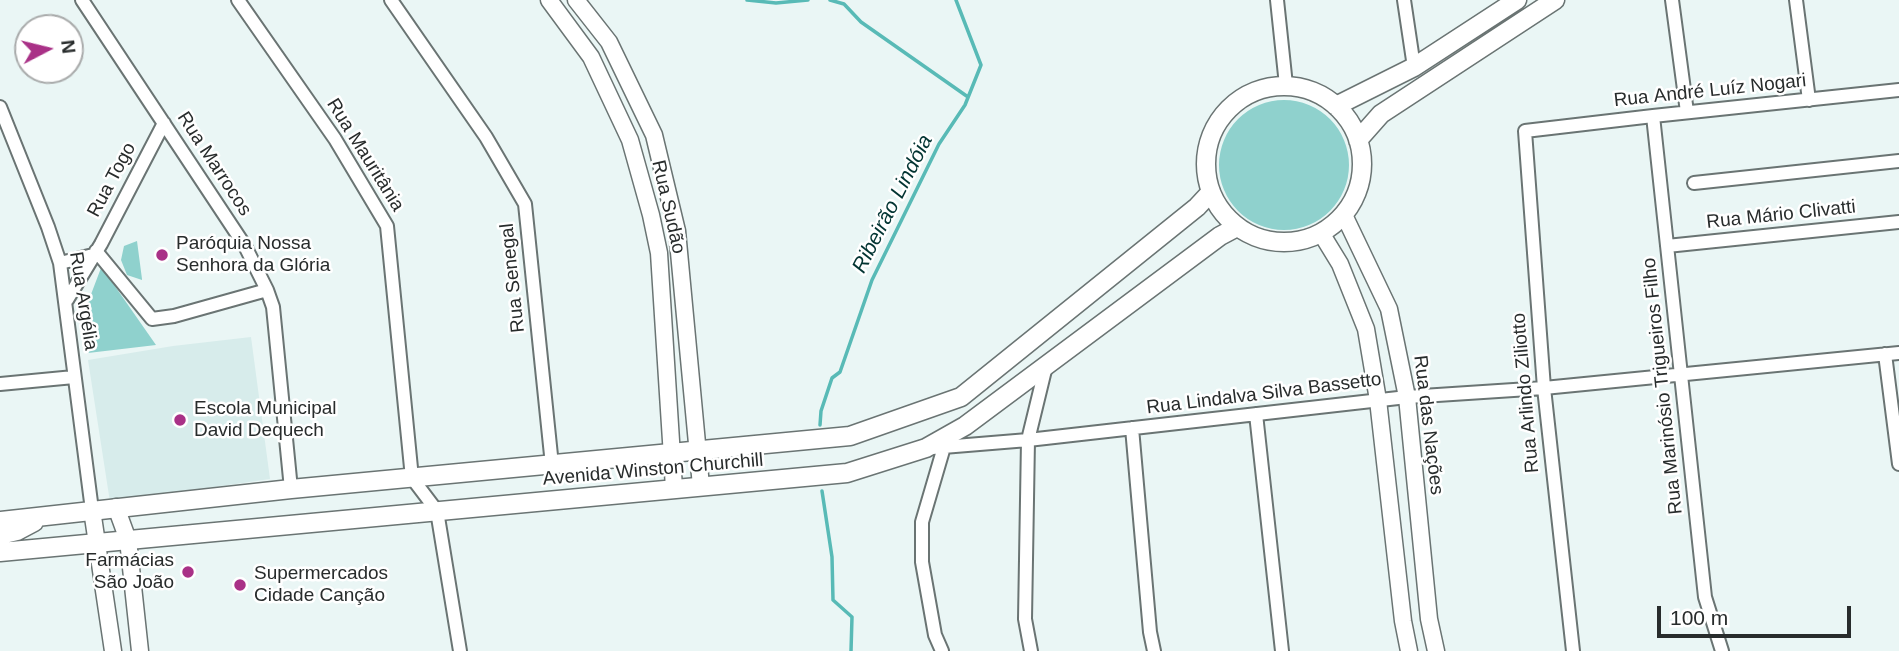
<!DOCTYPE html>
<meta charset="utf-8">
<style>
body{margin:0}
#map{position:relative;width:1899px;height:651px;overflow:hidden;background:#eaf6f5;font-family:Helvetica,sans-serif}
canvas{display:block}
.north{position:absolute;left:14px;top:14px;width:70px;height:70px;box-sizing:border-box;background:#fff;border:2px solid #a9abab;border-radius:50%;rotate:83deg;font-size:19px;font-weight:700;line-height:28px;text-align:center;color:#282c2c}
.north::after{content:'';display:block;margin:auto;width:24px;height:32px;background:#a93187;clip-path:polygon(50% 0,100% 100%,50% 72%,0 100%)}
.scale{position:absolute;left:1657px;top:606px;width:194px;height:32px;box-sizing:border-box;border:4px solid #282c2c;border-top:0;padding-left:9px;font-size:21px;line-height:24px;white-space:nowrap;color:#282c2c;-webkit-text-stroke:5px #fff;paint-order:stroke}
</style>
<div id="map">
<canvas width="1899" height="651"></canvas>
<div class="north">N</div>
<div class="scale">100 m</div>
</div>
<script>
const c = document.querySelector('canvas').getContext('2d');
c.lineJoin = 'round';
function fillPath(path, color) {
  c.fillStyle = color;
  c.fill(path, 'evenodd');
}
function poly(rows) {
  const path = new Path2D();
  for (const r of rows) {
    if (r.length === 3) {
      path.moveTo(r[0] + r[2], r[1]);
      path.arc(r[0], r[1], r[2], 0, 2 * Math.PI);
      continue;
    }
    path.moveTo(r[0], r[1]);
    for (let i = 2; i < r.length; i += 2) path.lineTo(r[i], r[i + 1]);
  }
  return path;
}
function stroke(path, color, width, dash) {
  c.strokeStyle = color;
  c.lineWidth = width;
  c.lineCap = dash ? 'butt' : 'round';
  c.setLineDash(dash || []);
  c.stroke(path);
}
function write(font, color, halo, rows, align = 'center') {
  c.font = font + ' Helvetica,sans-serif';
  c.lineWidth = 5;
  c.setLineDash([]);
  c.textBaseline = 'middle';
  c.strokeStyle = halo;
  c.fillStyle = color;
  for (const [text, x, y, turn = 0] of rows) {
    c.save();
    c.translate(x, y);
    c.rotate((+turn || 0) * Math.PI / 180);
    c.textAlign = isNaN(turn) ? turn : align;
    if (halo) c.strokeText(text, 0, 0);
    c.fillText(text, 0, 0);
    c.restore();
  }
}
const built = poly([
 [251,337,270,479,110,502,88,360,173,346]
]);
const green = poly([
 [1284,165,65],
 [137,241,142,279,142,280,127,275,121,260,124,246],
 [101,268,112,282,156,345,88,353,82,318]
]);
const stream = poly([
 [747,0,776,3,808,0],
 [830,0,844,4,861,22,968,97],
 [820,425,821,411,832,378,840,372,872,280,939,144,965,105,981,65,956,0],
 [822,491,832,557,833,600,852,617,851,651]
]);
const minor = poly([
 [82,0,245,246,267,290,273,307,291,489],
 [238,0,335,139,387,226,412,478,437,511,460,651],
 [391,0,486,137,525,204,552,465],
 [1277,0,1286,85],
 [1404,0,1414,67],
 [1672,0,1687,112],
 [1796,0,1809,100],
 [0,107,48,227,60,263,92,510],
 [1653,116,1705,597,1722,651],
 [1694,183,1899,161],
 [1667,246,1899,222],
 [96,251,152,319,174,316,267,290],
 [60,263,93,255],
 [67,300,101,244,164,123],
 [1885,354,1899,464],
 [0,384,74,377],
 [1256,414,1282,651],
 [1132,428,1150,632,1154,651],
 [931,448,1028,440,1407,397,1544,388,1899,353],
 [942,651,935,635,922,562,922,522,944,447],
 [1031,651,1025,619,1028,440,1046,366],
 [1573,651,1544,388,1525,131,1653,116,1899,90]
]);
const tertiary = poly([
 [549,0,591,57,630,140,651,215,659,253,674,488],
 [576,0,609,42,654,135,677,231,701,486],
 [1344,215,1389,309,1407,397,1429,619,1436,651],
 [1321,233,1340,264,1366,329,1378,400,1403,621,1409,651],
 [116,507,128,540,140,651],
 [92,510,113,651]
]);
const secondary = poly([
 [1284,164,78],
 [1336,106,1414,67,1517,0],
 [1358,140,1381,114,1555,0],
 [0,521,291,489,850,436,961,397,1197,207,1211,192],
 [0,535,17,531,34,522],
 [0,552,847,473,926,448,965,426,1220,236,1237,227]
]);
const markers = [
 [162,255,7,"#a93187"],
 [180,420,7,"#a93187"],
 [188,572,7,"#a93187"],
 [240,585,7,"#a93187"]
];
const streetNames = [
 ["Rua André Luíz Nogari",1710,91,-6],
 ["Rua Mauritânia",365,155,58],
 ["Rua Marrocos",214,164,57],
 ["Rua Togo",112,180,-62],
 ["Rua Sudão",668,207,77],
 ["Rua Mário Clivatti",1781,215,-6],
 ["Rua Senegal",513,278,-96],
 ["Rua Argélia",83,301,81],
 ["Rua Marinósio Trigueiros Filho",1663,386,-96],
 ["Rua Arlindo Ziliotto",1526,393,-95],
 ["Rua Lindalva Silva Bassetto",1264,394,-7],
 ["Rua das Nações",1428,425,83],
 ["Avenida Winston Churchill",653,470,-5]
];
const poiNames = [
 ["Paróquia Nossa",176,244],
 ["Senhora da Glória",176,266],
 ["Escola Municipal",194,409],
 ["David Dequech",194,431],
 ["Farmácias",174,561,"right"],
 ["São João",174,583,"right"],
 ["Supermercados",254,574],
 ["Cidade Canção",254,596]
];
const waterNames = [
 ["Ribeirão Lindóia",893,204,-63]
];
fillPath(built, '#d7eceb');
fillPath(green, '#8fd1cd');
stroke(stream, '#58bab6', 3.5);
stroke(minor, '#6a7473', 16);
stroke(tertiary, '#6a7473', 19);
stroke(secondary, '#6a7473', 21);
stroke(minor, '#fff', 12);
stroke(tertiary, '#fff', 16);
stroke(secondary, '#fff', 18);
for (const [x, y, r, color] of markers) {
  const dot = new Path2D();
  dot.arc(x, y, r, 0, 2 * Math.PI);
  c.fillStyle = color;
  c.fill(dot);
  stroke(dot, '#fff', 2.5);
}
write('19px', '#282c2c', '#fff', streetNames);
write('19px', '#282c2c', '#fff', poiNames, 'left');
write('italic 21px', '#023432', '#fff', waterNames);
</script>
